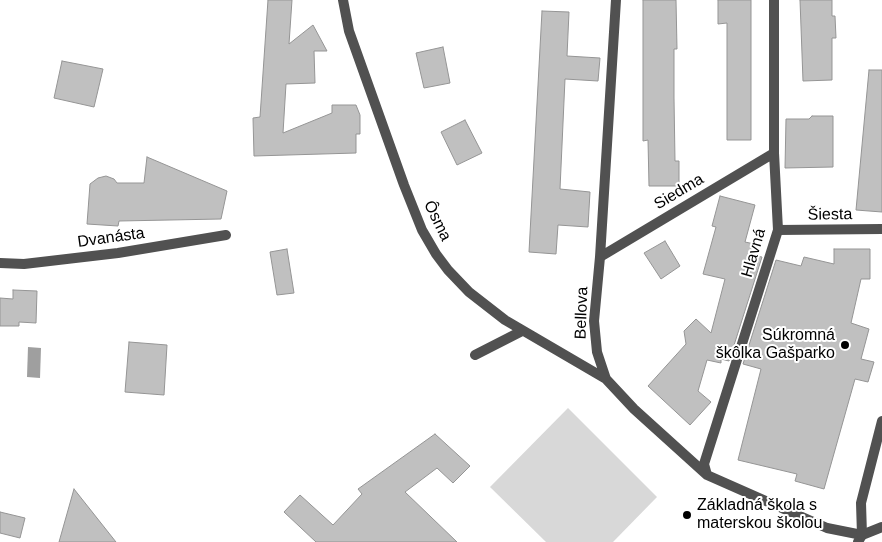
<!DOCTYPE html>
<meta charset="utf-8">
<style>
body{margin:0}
canvas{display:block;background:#fff}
</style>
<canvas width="882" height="542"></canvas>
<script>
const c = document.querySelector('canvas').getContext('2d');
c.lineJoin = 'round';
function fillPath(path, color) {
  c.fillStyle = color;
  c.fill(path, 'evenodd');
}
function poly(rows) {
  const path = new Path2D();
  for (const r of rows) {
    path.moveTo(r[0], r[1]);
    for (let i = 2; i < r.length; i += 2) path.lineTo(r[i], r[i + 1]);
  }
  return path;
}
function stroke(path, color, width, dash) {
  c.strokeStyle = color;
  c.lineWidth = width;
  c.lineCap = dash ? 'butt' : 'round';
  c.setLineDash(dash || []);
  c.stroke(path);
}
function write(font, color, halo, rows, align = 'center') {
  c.font = font + ' Helvetica,sans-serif';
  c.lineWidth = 4;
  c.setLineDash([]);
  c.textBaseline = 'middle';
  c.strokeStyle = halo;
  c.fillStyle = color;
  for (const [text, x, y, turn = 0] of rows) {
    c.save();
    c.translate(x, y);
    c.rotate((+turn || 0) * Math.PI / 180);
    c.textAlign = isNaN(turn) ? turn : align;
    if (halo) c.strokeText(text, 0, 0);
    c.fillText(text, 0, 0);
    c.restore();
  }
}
const green = poly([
 [568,408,657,497,613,542,546,542,490,487]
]);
const water = poly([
 [28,347,41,348,40,378,27,377]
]);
const building = poly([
 [268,0,292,0,289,44,313,25,327,51,314,51,315,83,286,84,283,133,332,113,332,105,356,105,360,115,360,134,356,134,356,153,254,156,253,118,260,117,268,0],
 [643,0,676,0,677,49,674,49,674,98,675,161,679,161,679,186,649,186,648,140,643,141,643,0],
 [718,0,751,0,751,140,727,140,727,23,718,24,718,0],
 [800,0,832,0,832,16,835,16,836,38,832,38,832,80,803,81,800,0],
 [542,11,569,12,567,56,600,58,598,81,565,79,560,189,590,192,588,227,558,225,556,254,529,252,542,11],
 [443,47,450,83,424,88,416,53,443,47],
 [62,61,103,69,94,107,54,98,62,61],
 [869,70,882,70,882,212,856,210,869,70],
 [812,116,833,116,833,167,785,168,786,119,809,119,812,116],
 [465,120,482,153,457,165,441,132,465,120],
 [147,157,227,191,221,219,119,221,118,226,87,224,90,184,98,178,106,176,114,179,117,183,144,183,147,157],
 [720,196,755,205,745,242,759,245,756,256,762,257,729,361,721,359,721,363,707,360,698,391,711,402,690,425,648,386,686,344,684,331,696,319,711,333,725,279,703,274,716,227,712,226,720,196],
 [665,241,680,266,661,279,644,253,665,241],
 [287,249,294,293,277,295,270,252,287,249],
 [834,249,870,249,870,279,861,279,851,323,869,329,861,359,874,362,868,382,855,379,824,489,795,481,797,474,738,460,761,369,743,364,776,260,801,266,804,257,834,264,834,249],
 [13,290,37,291,36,323,19,322,19,326,0,326,0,298,13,299,13,290],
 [129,342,167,345,164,395,125,392,129,342],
 [435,434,470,466,453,483,437,468,405,492,457,542,316,542,284,512,300,495,333,525,362,494,358,489,435,434],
 [74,489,116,542,59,542,74,489],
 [0,512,25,518,20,538,0,533,0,512]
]);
const service = poly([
 [0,263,24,264,118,253,226,235],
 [858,542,862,535]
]);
const minor = poly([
 [343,0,349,31,404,185,422,230,436,254,448,270,469,292,505,320,606,379],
 [616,0,600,257,594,321,597,352,606,379,634,409,707,475,827,528,862,535],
 [778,230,882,229],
 [600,257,774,153],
 [475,355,522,331],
 [707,475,704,464,778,230,774,153,774,0],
 [862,535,882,527]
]);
const tertiary = poly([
 [862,535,861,503,882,421]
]);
const markers = [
 [845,345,5,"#000"],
 [687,515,5,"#000"]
];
const streetNames = [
 ["Siedma",679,192,-31],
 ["Šiesta",830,215,-1],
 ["Ôsma",437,221,64],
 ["Dvanásta",111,238,-8],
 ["Hlavná",754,253,-74],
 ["Bellova",582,313,-88]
];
const poiNames = [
 ["Súkromná",835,336],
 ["škôlka Gašparko",835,354],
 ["Základná škola s",697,506,"left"],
 ["materskou školou",697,524,"left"]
];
fillPath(green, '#d8d8d8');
fillPath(water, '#9f9f9f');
fillPath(building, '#c0c0c0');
stroke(building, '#959595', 1);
stroke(service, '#515151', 10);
stroke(minor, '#515151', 10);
stroke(tertiary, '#515151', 10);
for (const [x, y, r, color] of markers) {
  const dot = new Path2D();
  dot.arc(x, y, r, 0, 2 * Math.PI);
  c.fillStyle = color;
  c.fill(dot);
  stroke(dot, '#fff', 2);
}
write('16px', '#000', '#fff', streetNames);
write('16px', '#000', '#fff', poiNames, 'right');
</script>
